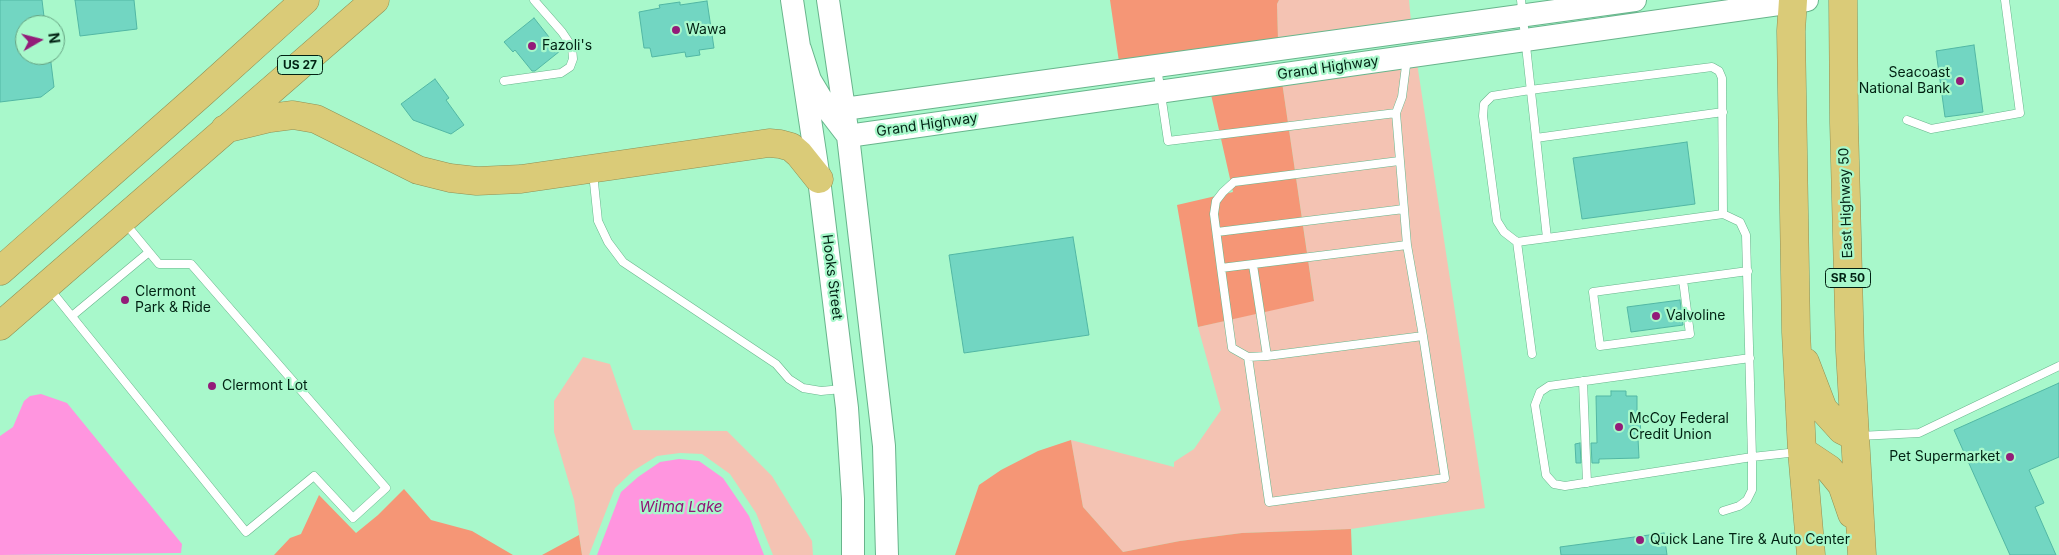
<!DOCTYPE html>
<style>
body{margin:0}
#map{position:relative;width:2059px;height:555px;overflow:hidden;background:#a8f8cb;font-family:Inter,sans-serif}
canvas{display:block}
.north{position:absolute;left:15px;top:15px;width:50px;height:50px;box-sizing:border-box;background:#a8f8cb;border:1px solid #65a281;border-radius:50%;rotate:82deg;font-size:14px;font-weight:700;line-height:20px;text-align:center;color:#012213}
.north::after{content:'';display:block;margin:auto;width:18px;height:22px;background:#931c79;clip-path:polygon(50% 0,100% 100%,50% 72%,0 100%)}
</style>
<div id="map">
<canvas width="2059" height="555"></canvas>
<div class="north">N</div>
</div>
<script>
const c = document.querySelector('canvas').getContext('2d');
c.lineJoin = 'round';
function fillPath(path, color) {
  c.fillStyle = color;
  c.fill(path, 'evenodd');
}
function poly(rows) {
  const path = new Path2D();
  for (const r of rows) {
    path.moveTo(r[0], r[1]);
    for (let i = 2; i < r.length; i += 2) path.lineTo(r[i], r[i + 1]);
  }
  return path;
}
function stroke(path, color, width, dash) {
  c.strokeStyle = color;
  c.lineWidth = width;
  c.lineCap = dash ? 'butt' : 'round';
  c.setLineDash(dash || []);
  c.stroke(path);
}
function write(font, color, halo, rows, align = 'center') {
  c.font = font + ' Inter,sans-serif';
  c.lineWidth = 4.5;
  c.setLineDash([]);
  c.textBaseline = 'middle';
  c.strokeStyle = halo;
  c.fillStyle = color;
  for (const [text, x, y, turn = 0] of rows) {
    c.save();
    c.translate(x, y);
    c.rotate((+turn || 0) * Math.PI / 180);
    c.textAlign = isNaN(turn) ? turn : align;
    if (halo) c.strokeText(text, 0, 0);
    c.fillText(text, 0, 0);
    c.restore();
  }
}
const green = poly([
 [1279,0,1409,0,1411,21,1278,40,1277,4],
 [1417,63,1485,508,1351,529,1242,533,1180,541,1123,552,1083,507,1071,440,1174,467,1174,462,1194,449,1221,410,1198,327,1314,300,1282,82],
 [583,357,610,364,633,430,727,431,772,476,812,541,813,555,773,555,756,513,730,474,702,454,680,453,657,456,633,471,615,488,589,555,582,555,574,500,554,432,554,401]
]);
const forest = poly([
 [1110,0,1279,0,1277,4,1278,40,1119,62],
 [1282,82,1314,301,1198,327,1177,205,1233,192,1210,90],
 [1071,440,1083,507,1123,552,1180,541,1242,533,1351,529,1352,555,955,555,979,485,1001,470,1038,451],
 [404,489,431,520,472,531,513,555,274,555,290,538,301,534,319,495,356,533,378,515],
 [579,535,582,555,542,555]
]);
const water = poly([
 [41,394,67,403,182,544,181,553,0,555,0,436,13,427,24,401,30,396],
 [679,459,699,461,723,478,749,516,764,555,597,555,621,492,638,477,660,462]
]);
const building = poly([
 [0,0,42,0,45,25,25,25,25,55,50,55,54,87,41,97,0,102,0,0],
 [75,0,134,0,137,29,80,36,75,0],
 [707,1,714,48,699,50,700,55,686,57,685,52,652,57,650,48,644,48,639,12,660,8,659,5,680,2,680,5,707,1],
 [534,18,560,51,535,71,532,71,515,50,513,52,504,42,534,18],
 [1974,45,1983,112,1945,117,1936,51,1974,45],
 [435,79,449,98,446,100,464,125,451,134,413,120,401,104,435,79],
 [1687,142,1695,204,1582,219,1573,158,1687,142],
 [1073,237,1089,335,964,353,949,255,1073,237],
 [1680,300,1683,325,1631,332,1627,307,1680,300],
 [2059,383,2059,457,2029,470,2044,503,2035,507,2056,555,2010,555,1954,430,2059,383],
 [1611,391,1626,391,1626,396,1637,396,1637,416,1640,416,1641,438,1638,438,1639,458,1599,459,1599,463,1592,463,1591,443,1597,443,1596,396,1611,396,1611,391],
 [1580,443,1581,463,1576,463,1575,444,1580,443],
 [1664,533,1667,555,1561,555,1560,547,1664,533]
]);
const lane = poly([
 [1521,0,1547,238,1723,214,1740,222,1746,235,1752,457,1798,452],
 [1157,67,1168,141,1396,113,1402,97,1407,58],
 [504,81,561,73,570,67,573,59,572,47,562,32,534,0],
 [1396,113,1407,245,1221,268,1214,214,1216,201,1223,192,1234,182,1399,161],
 [1907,120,1931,129,2020,113,2005,0],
 [1536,138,1723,112],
 [593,173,598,221,608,242,623,262,776,364,789,379,803,388,821,391,842,389],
 [1217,232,1404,209],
 [1517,242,1504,232,1497,221,1483,116,1484,104,1492,96,1530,90,1712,67,1719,71,1722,78,1723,214],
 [1407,245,1423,336],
 [1221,268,1232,348,1248,357,1267,356,1253,265],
 [1683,280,1690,334,1600,346,1593,292,1748,271],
 [49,288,246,532,314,476,353,518,386,488,191,264,159,264,125,223],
 [72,316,149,252],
 [1532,354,1517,242,1547,238],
 [1248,357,1269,502,1445,478,1423,336,1267,356],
 [1583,381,1587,483],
 [1859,436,1919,433,2059,366],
 [1723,511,1739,506,1747,500,1752,490,1752,457,1565,486,1554,484,1546,475,1535,405,1540,392,1549,386,1750,358]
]);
const secondary = poly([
 [792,0,819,179,847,408,853,499,853,555],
 [828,0,848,136,884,446,887,555],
 [800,49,810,80,828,110,848,136,1807,0],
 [844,109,1635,0]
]);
const highway = poly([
 [1793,0,1791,31,1796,332,1802,451,1811,555],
 [1843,0,1844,123,1850,351,1862,555],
 [225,129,270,118,293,115,316,119,418,170,450,178,477,181,521,179,769,143,780,144,791,147,799,154,819,179],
 [0,271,202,93,305,0],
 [0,326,375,0],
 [1805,362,1823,409,1842,430,1854,436],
 [1802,451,1829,469,1842,485,1852,514]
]);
const markers = [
 [676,30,5,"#931c79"],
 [532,46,5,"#931c79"],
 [1960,81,5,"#931c79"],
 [125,300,5,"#931c79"],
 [1656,316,5,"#931c79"],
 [212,386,5,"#931c79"],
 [1619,427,5,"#931c79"],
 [2010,457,5,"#931c79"],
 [1640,540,5,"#931c79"]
];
const shields = [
 [300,65,45],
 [1848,278,45]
];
const shieldNames = [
 ["US 27",300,65],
 ["SR 50",1848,278]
];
const poiNames = [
 ["Wawa",686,30],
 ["Fazoli's",542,46],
 ["Seacoast",1950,73,"right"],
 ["National Bank",1950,89,"right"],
 ["Clermont",135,292],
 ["Park & Ride",135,308],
 ["Valvoline",1666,316],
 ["Clermont Lot",222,386],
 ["McCoy Federal",1629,419],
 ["Credit Union",1629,435],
 ["Pet Supermarket",2000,457,"right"],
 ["Quick Lane Tire & Auto Center",1650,540]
];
const streetNames = [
 ["Grand Highway",1328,68,-8],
 ["Grand Highway",927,125,-8],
 ["East Highway 50",1846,203,-92],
 ["Hooks Street",832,277,83]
];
const waterNames = [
 ["Wilma Lake",681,507]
];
fillPath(green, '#f4c3b3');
fillPath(forest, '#f59676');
fillPath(water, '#ff95df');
fillPath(building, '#72d6c2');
stroke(building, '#52b7a4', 1);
stroke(lane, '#68b58c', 9);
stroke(secondary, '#68b58c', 24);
stroke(highway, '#8e9055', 29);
stroke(lane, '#fff', 8);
stroke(secondary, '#fff', 22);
stroke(highway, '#dacb78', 28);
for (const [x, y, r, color] of markers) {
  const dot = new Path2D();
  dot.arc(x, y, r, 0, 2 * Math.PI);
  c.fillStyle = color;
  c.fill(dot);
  stroke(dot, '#a8f8cb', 2);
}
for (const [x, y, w] of shields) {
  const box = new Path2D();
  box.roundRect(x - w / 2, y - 9.5, w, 19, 4);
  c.fillStyle = '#a8f8cb';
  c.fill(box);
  stroke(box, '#012213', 1);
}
write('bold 12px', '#012213', null, shieldNames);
write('14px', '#012213', '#a8f8cb', poiNames, 'left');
write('14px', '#012213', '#a8f8cb', streetNames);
write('italic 15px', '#921577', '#a8f8cb', waterNames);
</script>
